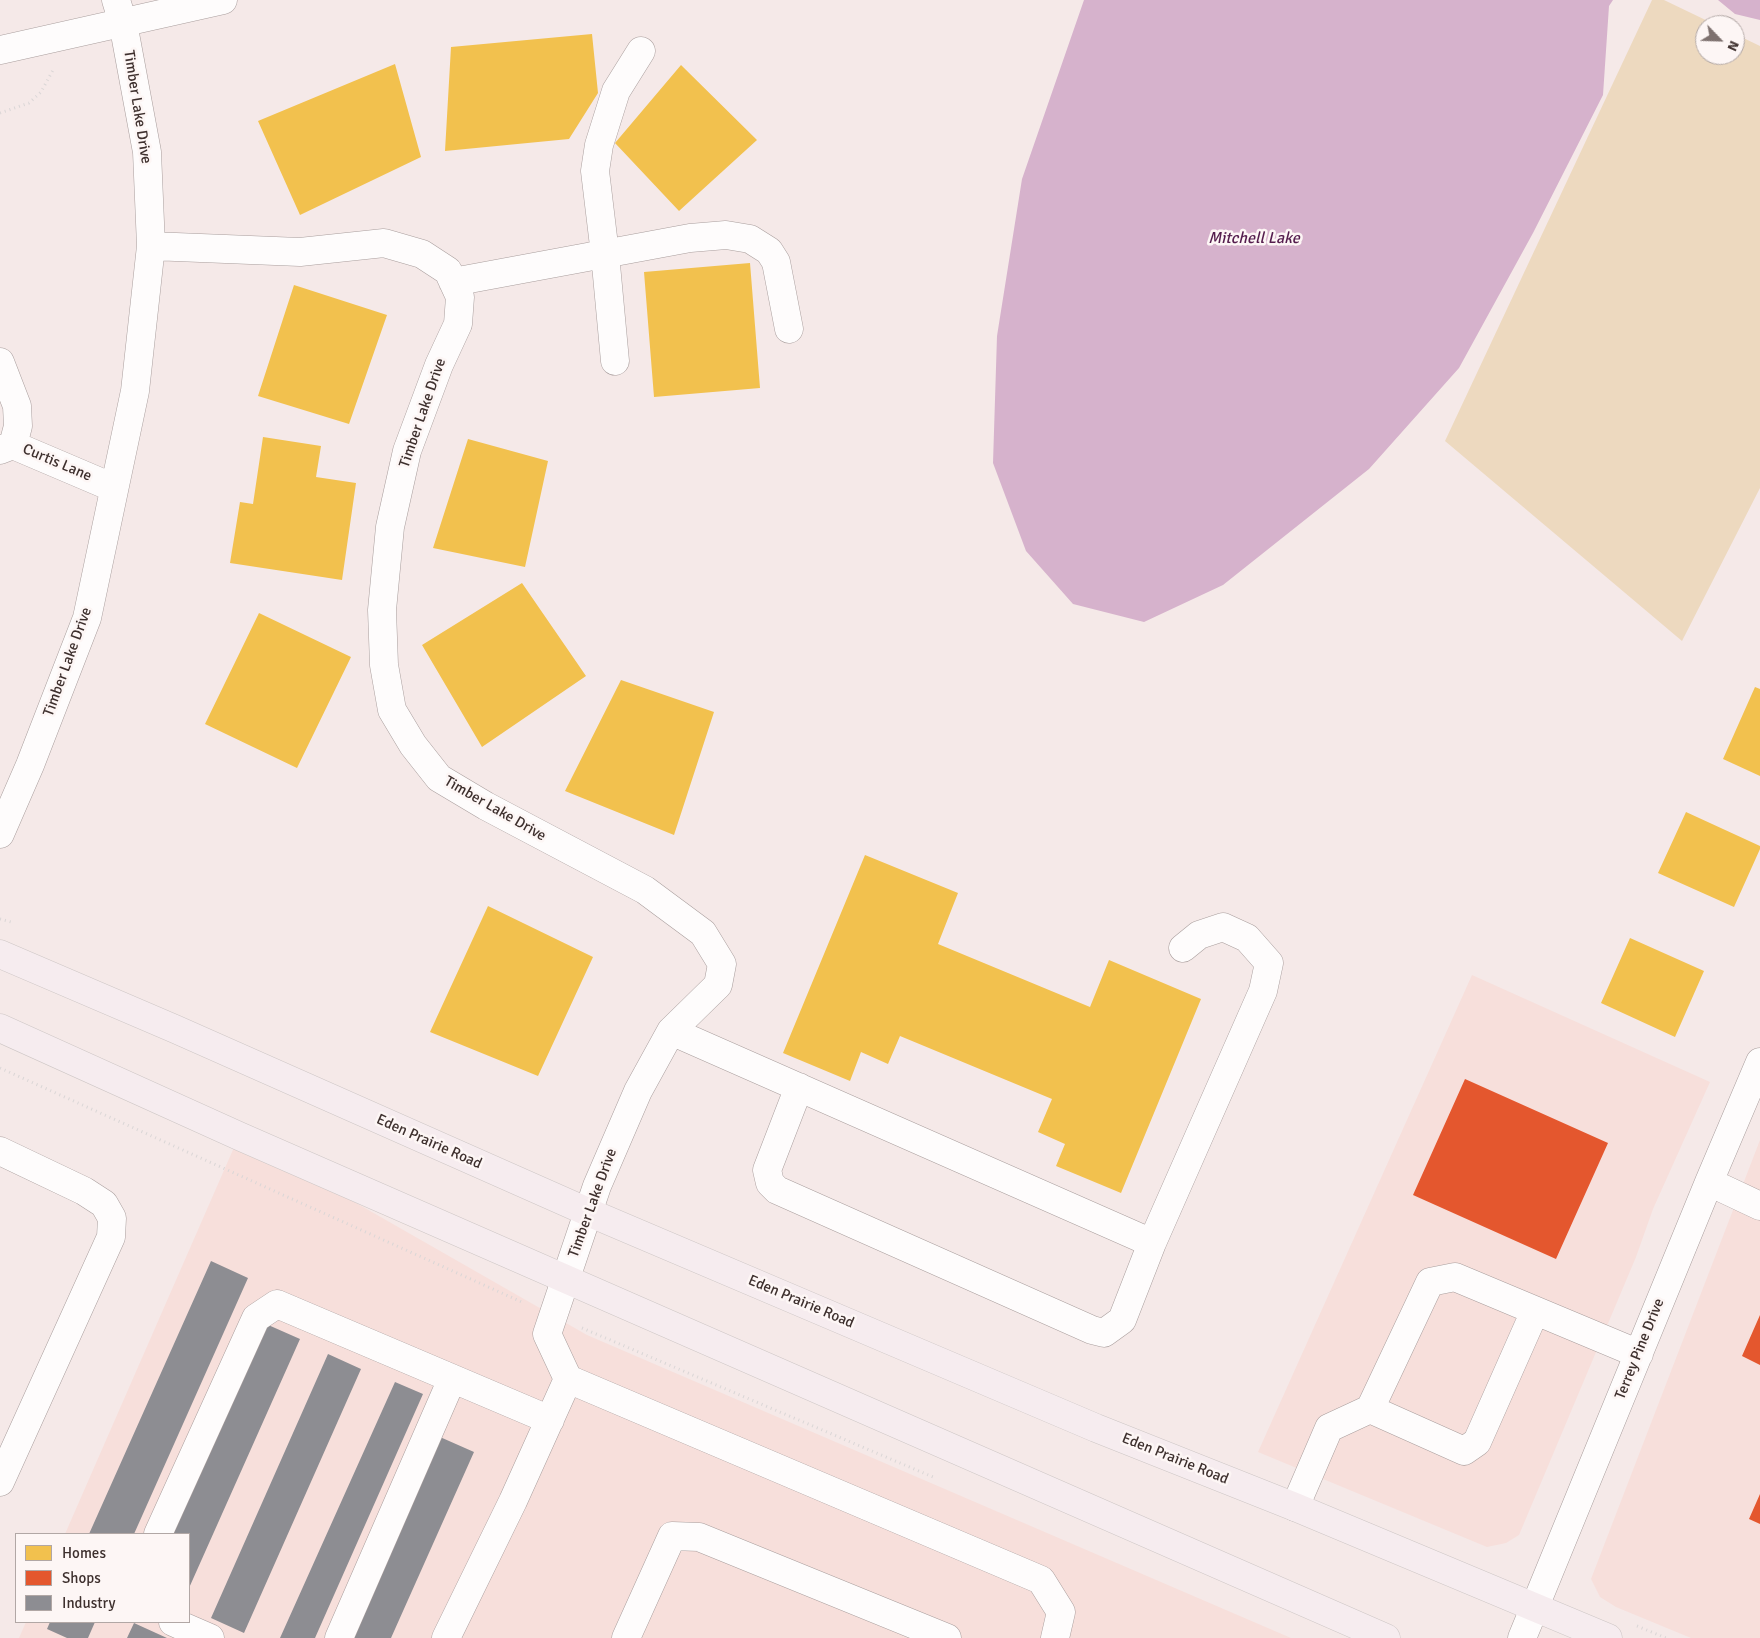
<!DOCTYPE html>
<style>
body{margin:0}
#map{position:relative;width:1760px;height:1638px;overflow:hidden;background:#f5e9e8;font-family:Signika,sans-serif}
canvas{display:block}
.legend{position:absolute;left:15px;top:1533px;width:175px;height:90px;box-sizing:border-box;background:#fdf6f5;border:1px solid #b1a7a5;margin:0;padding:6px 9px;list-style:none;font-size:15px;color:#3e302e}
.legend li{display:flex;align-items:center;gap:10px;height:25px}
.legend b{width:25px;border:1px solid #b1a7a5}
.north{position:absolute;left:1695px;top:15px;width:50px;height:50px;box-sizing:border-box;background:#fdf6f5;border:1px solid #b1a7a5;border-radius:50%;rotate:114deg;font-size:14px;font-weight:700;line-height:20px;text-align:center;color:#3e302e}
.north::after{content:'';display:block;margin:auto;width:18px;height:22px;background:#7e716f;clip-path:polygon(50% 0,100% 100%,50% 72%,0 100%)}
</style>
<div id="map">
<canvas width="1760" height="1638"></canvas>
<ul class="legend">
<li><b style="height:14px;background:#f2c14e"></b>Homes</li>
<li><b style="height:14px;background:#e4572e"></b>Shops</li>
<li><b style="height:14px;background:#8d8d92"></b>Industry</li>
</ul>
<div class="north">N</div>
</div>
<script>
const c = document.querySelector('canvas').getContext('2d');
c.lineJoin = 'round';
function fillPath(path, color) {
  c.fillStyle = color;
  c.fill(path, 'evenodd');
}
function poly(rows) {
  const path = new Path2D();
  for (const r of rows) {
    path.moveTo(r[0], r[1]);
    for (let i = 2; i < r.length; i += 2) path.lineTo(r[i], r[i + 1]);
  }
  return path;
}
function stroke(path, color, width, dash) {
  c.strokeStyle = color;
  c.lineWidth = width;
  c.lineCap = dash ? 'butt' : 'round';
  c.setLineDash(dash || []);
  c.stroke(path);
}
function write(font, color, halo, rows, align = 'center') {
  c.font = font + ' Signika,sans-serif';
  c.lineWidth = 5;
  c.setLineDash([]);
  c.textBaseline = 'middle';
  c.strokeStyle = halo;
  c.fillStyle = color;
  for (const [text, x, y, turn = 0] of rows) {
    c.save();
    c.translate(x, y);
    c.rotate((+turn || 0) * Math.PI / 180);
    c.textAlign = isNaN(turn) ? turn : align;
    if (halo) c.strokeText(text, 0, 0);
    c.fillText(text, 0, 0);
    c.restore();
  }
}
const built = poly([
 [1472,975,1710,1082,1653,1209,1636,1257,1519,1535,1506,1543,1487,1547,1258,1452],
 [239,1136,587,1335,1291,1638,19,1638,26,1622,189,1622,189,1534,65,1534],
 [1760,1140,1760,1638,1691,1638,1616,1607,1600,1597,1591,1579]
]);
const green = poly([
 [1652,0,1664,0,1716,25,1705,25,1705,55,1735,55,1735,34,1760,46,1760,488,1682,641,1445,441]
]);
const water = poly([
 [1084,0,1613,0,1609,6,1603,95,1533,233,1459,368,1369,469,1223,585,1144,622,1073,604,1026,551,993,463,997,336,1022,179],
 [1718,0,1760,0,1760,20,1735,14]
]);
const homes = poly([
 [592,34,598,93,569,139,445,151,451,47],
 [395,64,421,157,300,215,258,121],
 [681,65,757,140,679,211,615,143],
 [750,263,760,388,654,397,644,272],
 [294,285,387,315,349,424,258,396],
 [263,437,321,446,316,477,356,483,342,580,230,563,240,502,253,504],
 [468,439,548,461,525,567,433,548],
 [522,583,586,676,482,747,422,645],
 [259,613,351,657,297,768,205,724],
 [621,680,714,712,674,835,565,791],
 [1755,687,1760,689,1760,776,1723,759],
 [1686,812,1760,846,1760,849,1734,907,1658,873],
 [865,855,958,893,938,944,1090,1007,1109,960,1201,999,1121,1193,1056,1166,1065,1144,1038,1132,1052,1099,900,1036,888,1064,861,1052,850,1081,783,1053],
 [488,906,593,957,538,1076,430,1032],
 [1630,938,1704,971,1675,1037,1601,1003]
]);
const shops = poly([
 [1465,1079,1608,1143,1556,1259,1413,1195],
 [1760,1315,1760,1365,1742,1356],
 [1760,1494,1760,1524,1749,1519]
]);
const industry = poly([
 [211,1261,248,1278,134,1534,89,1534],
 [266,1324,300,1339,189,1588,189,1534,172,1534],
 [328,1354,361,1369,244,1633,211,1618],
 [395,1382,423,1394,315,1638,280,1638],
 [440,1437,474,1452,391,1638,350,1638],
 [50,1622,95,1622,88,1638,67,1638,47,1629],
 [134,1623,167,1638,127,1638]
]);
const path = poly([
 [0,113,29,103,41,92,53,70],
 [0,919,11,922],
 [0,1068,524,1303],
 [582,1328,933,1477],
 [1637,1626,1666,1638]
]);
const minor = poly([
 [0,50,223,0],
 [151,246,300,252,384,243,422,254,448,271,460,297,458,324,439,365,407,451,390,527,382,610,384,665,392,710,413,745,439,778,486,806,645,890,703,933,722,964,718,985,671,1031,638,1091,597,1186,547,1334,568,1379,1041,1580,1061,1612,1055,1638],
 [453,282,690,238,726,235,750,239,769,251,776,262,789,329],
 [615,361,605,254,595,171,599,145,616,91,641,51],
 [0,362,17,406,18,426,13,445],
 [0,450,13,445,114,488],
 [0,834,30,765,87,618,135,391,151,246,147,152,123,23,116,0],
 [671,1031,1152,1243,1263,991,1269,963,1247,938,1223,927,1199,935,1183,948],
 [799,1087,767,1170,770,1183,777,1190,1092,1330,1104,1333,1122,1320,1152,1243],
 [0,1151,84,1191,104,1204,112,1218,111,1237,0,1482],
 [1709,1182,1760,1206],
 [1370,1409,1464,1451,1477,1442,1535,1311],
 [1295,1507,1329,1428,1370,1409,1430,1282,1455,1277,1639,1354],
 [158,1534,256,1318,277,1304,550,1420],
 [173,1622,210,1638],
 [339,1638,452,1379],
 [446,1638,513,1501,568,1379],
 [626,1638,672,1536,699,1537,947,1638],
 [1522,1638,1709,1182,1760,1062]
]);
const major = poly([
 [0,954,175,1029,588,1212,1096,1428,1295,1507,1608,1638],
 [0,1028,239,1136,1386,1638]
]);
const streetNames = [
 ["Timber Lake Drive",137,107,81],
 ["Timber Lake Drive",423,413,-71],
 ["Curtis Lane",57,463,23],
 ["Timber Lake Drive",68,662,-70],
 ["Timber Lake Drive",495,809,30],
 ["Eden Prairie Road",429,1142,24],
 ["Timber Lake Drive",593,1203,-70],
 ["Eden Prairie Road",801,1302,23],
 ["Terrey Pine Drive",1640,1349,-68],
 ["Eden Prairie Road",1175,1459,22]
];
const waterNames = [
 ["Mitchell Lake",1254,239]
];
fillPath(built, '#f7dfdb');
fillPath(green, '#edd9bf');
fillPath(water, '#d6b2cc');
fillPath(homes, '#f2c14e');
fillPath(shops, '#e4572e');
fillPath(industry, '#8d8d92');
stroke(minor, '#a99e9d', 29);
stroke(major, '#cdc6c5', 29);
stroke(path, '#dad6d6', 3, [1, 4]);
stroke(minor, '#fefcfc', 28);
stroke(major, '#f6ecef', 28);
write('15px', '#3e302e', '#fdf6f5', streetNames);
write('italic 16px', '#551d4e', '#fdf6f5', waterNames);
</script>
